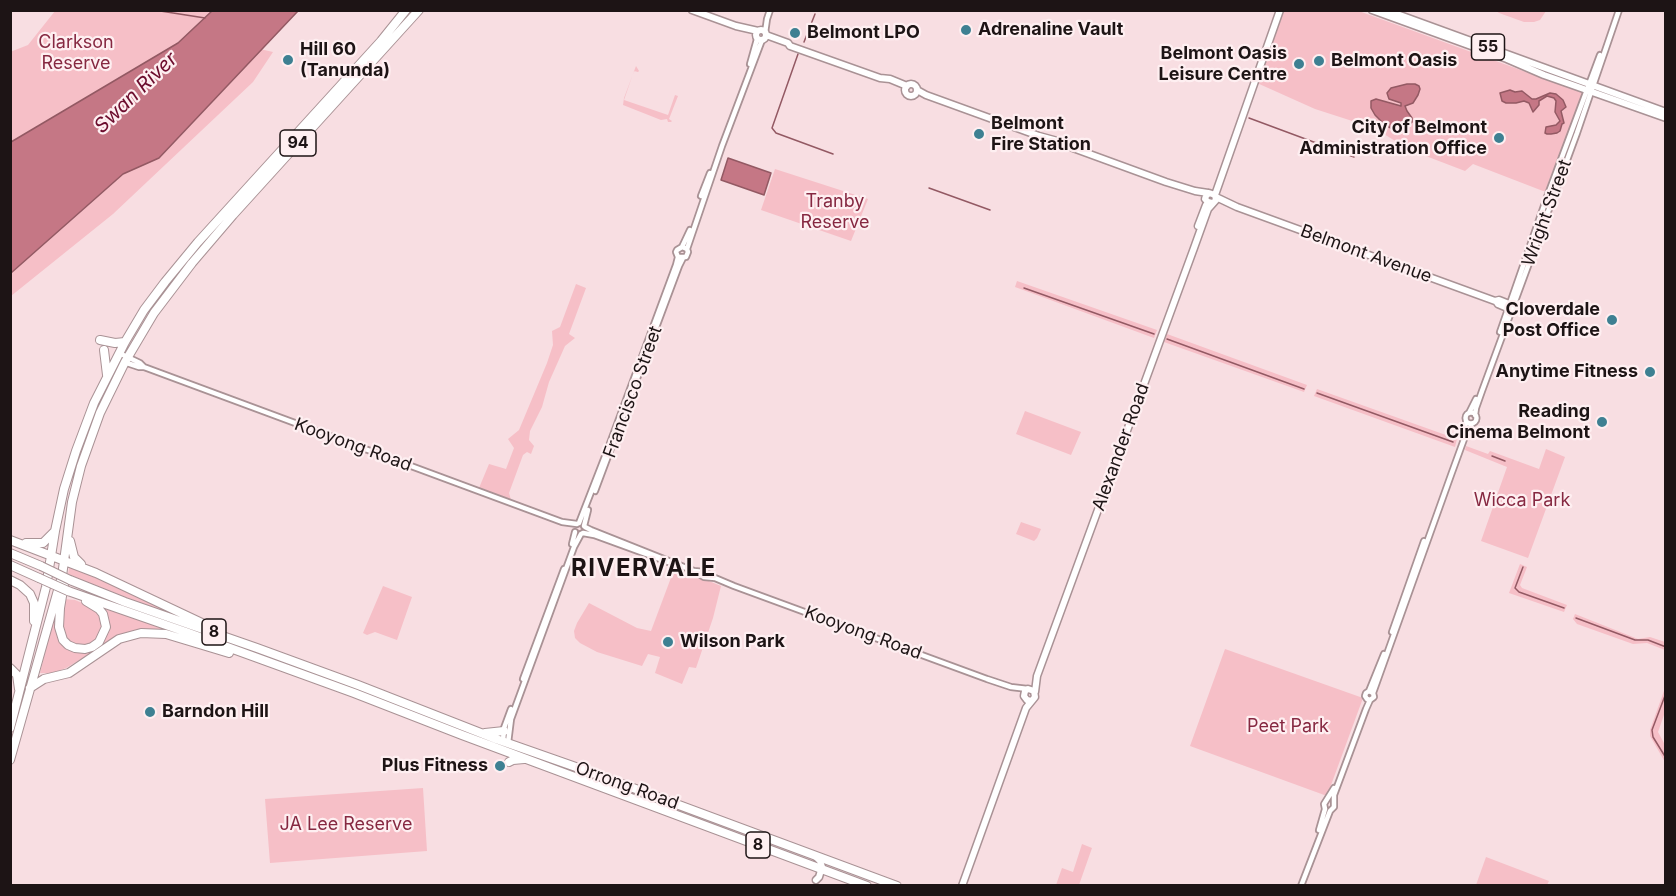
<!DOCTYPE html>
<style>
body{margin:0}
#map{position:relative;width:1676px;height:896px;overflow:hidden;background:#f8dee2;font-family:Inter,sans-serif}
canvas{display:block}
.frame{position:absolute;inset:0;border:12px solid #1d1415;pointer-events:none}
</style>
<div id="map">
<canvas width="1676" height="896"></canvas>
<div class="frame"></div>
</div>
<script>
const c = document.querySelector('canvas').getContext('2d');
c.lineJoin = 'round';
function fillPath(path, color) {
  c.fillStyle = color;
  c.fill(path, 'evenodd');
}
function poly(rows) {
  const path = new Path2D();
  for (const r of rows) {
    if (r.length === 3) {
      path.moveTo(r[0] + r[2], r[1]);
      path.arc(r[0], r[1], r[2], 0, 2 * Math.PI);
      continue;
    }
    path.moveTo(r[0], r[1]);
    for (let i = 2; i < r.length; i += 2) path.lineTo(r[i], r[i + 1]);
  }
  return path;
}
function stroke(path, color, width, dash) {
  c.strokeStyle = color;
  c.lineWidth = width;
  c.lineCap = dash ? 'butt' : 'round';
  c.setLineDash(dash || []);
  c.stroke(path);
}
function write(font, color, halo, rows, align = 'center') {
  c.font = font + ' Inter,sans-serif';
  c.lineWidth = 4.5;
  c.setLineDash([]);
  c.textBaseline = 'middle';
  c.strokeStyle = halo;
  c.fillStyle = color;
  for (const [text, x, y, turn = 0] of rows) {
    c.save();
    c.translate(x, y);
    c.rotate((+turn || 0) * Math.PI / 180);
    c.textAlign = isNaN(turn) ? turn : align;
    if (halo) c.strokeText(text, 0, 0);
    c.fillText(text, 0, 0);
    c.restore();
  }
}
const green = poly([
 [1356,10,1581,92,1583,95,1558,163,1553,170,1548,183,1547,191,1543,191,1473,164,1465,171,1431,158,1410,150,1374,128,1315,109,1257,83,1284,11],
 [55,11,213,11,178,43,11,142,10,52,28,45],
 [1496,11,1546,11,1540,20,1534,22,1524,22,1499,13],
 [260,49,273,52,253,82,113,214,11,296,10,273,123,174,159,158],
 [636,66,639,71,638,72,634,71,624,100,668,115,675,95,678,96,669,119,672,121,671,122,668,122,667,119,661,120,623,105,624,98],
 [775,169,868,199,851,241,761,210],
 [1017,281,1157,330,1154,338,1015,287],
 [576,284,586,288,569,334,575,338,565,346,549,382,542,407,530,431,529,440,534,446,531,454,527,452,523,455,509,493,511,500,479,488,489,464,506,469,514,448,508,439,519,430,547,363,553,345,552,331,560,327],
 [1167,334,1307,385,1304,392,1164,342],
 [1317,389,1457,439,1455,447,1314,396],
 [1025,411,1081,432,1071,455,1016,434],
 [1466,446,1488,454,1490,451,1539,469,1546,449,1565,457,1528,558,1481,541,1507,467,1465,450],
 [1021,522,1041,529,1037,538,1034,541,1016,534],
 [1520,564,1527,567,1520,585,1522,588,1567,605,1564,612,1509,593],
 [70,565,181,617,181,618,107,591,68,574],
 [675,567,721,586,713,618,696,668,689,667,682,684,655,673,660,657,648,654,642,666,597,652,580,643,575,638,574,631,577,623,589,603,637,628,651,631],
 [383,586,412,597,397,640,375,632,367,635,363,633],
 [64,599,75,600,92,607,98,613,101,620,102,627,96,640,92,643,78,646,70,642,63,633,62,621],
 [101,606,193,639,169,634,118,637,66,668,53,673,40,673,52,624,55,622,59,639,76,651,105,638],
 [1575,614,1638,639,1650,637,1665,642,1665,650,1647,643,1633,644,1577,624,1573,619],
 [1225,649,1363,698,1327,796,1190,746],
 [1665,688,1665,712,1658,732,1665,745,1665,762,1650,736,1650,730],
 [423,788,427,851,270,863,265,799],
 [1082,844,1092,848,1079,885,1056,885,1062,868,1073,872],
 [1486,857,1549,881,1547,885,1476,885]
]);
const water = poly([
 [213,10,298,11,159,158,123,174,11,273,11,142,178,43,213,10],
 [1407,84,1415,84,1419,86,1420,89,1418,95,1413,103,1405,106,1407,111,1412,118,1412,122,1407,128,1394,130,1384,124,1375,115,1371,108,1371,101,1376,99,1401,106,1401,103,1389,99,1387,93,1391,88,1407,84],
 [1510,90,1515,92,1522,91,1532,99,1536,99,1550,93,1556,94,1563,100,1566,107,1561,111,1564,123,1562,124,1560,131,1557,133,1551,134,1547,134,1545,133,1546,127,1556,125,1560,121,1555,112,1556,101,1554,98,1547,96,1539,101,1539,105,1533,112,1529,103,1524,101,1516,103,1506,103,1502,101,1500,93,1510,90],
 [728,158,771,173,764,195,721,180,728,158]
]);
const stream = poly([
 [154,10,205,18],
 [804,42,815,14],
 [798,54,772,128,776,133,833,154],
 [1249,118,1354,157],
 [929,188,990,210],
 [1024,288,1154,334],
 [1167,339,1304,389],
 [1317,393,1453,442],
 [1492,456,1505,461],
 [1523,567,1515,588,1519,592,1564,608],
 [1576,618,1635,640,1648,640,1666,647],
 [1666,693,1652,730,1653,737,1666,758]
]);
const minor = poly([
 [765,33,767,19,770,10],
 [750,64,757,39],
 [701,196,710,173],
 [682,247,690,230],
 [687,249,722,146,762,40],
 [1500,332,1547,197,1600,55],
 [119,353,140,363,144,367],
 [124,362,139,367,144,367,562,522,577,524],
 [1471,418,5.5],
 [1469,413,1476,399],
 [1475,415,1476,408,1482,391,1577,133,1619,10],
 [1464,432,1466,422],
 [595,491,679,266,683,258],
 [579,523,609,446,676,265,678,257,676,252,677,250,682,247,687,249,688,252,686,257,678,257],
 [584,526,588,510],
 [585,527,591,530,694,571,704,577,715,578],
 [583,533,594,535,668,562],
 [572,544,575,532],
 [694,571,705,572,715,578,734,586,987,679,1011,687,1028,689],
 [1392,632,1424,541],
 [523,679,564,569],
 [1369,691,1384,654],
 [1373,693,1451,475,1467,431,1472,424],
 [503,741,504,728,511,709],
 [508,743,511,719,574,547,581,534],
 [1319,830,1325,809,1324,804,1334,788],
 [1301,886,1330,811,1334,807,1334,795,1366,709,1370,700,1374,697,1373,693,1369,691,1366,693,1365,696,1367,699,1370,700]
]);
const major = poly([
 [692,10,736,26,758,31],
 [1372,10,1507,59,1544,75,1666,118],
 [1386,10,1666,112],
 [761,35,5],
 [766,35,788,43,790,46,880,78,890,79,907,86],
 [911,90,6],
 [917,90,926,95,1039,136,1061,142,1073,148,1166,182,1195,191,1208,193],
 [1215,195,1280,10],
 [1216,197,1237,207,1495,301,1499,300,1514,306],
 [1198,226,1206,205],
 [1496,301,1498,304,1512,310],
 [1035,692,1037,676,1194,248,1208,209,1216,200,1215,195,1209,193,1206,196,1205,199,1208,202,1212,203],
 [815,856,820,861,822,867,819,877,816,880],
 [962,886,1026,708,1035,697,1034,691,1028,689,1025,691,1024,696,1027,700,1031,701]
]);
const highway = poly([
 [100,340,115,343,125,342],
 [104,350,107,375],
 [10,540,96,573,202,623],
 [70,541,74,557,81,564],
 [26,543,43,543,54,532],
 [10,553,41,566],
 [10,565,39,578],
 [10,580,20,585,30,594,34,603,34,621],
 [70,580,125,602,257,648,358,685,496,739,590,772,897,886],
 [64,584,60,608,59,627,63,640,68,645,75,648,85,649,92,647,99,642,106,627,103,614,99,609,86,601],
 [68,591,186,632,354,693,462,735,867,886],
 [10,668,17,675,19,689],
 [30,688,44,679,69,673,119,639,141,633,166,634,229,653],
 [10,728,46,587,55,531,64,489,76,451,94,403,125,342,144,310,165,282,198,242,381,41,406,10],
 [485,733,504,731],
 [10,760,62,576,72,502,81,466,100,413,125,362,154,313,192,263,233,215,419,10],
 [509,762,513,760,524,759]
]);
const highwayBridge = poly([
 [41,566,70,580],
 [39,578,68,591]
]);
const markers = [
 [966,30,6,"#3e8092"],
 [795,33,6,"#3e8092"],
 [288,60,6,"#3e8092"],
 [1319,61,6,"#3e8092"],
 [1299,64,6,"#3e8092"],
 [979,134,6,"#3e8092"],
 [1499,138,6,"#3e8092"],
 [1612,320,6,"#3e8092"],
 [1650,372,6,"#3e8092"],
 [1602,422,6,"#3e8092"],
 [668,642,6,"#3e8092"],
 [150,712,6,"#3e8092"],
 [500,766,6,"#3e8092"]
];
const shields = [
 [1488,47,33],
 [298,143,36],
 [214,632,24],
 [758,845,24]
];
const shieldNames = [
 ["55",1488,47],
 ["94",298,143],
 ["8",214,632],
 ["8",758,845]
];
const poiNames = [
 ["Adrenaline Vault",978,30],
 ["Belmont LPO",807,33],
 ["Hill 60",300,50],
 ["(Tanunda)",300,71],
 ["Belmont Oasis",1287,54,"right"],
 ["Leisure Centre",1287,75,"right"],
 ["Belmont Oasis",1331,61],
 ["Belmont",991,124],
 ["Fire Station",991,145],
 ["City of Belmont",1487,128,"right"],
 ["Administration Office",1487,149,"right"],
 ["Cloverdale",1600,310,"right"],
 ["Post Office",1600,331,"right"],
 ["Anytime Fitness",1638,372,"right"],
 ["Reading",1590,412,"right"],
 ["Cinema Belmont",1590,433,"right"],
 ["Wilson Park",680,642],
 ["Barndon Hill",162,712],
 ["Plus Fitness",488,766,"right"]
];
const parkNames = [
 ["Clarkson",76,43],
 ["Reserve",76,64],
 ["Tranby",835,202],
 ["Reserve",835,223],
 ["Wicca Park",1522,501],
 ["Peet Park",1288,727],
 ["JA Lee Reserve",346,825]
];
const streetNames = [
 ["Wright Street",1547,213,-70],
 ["Belmont Avenue",1366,254,20],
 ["Francisco Street",633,392,-70],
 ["Kooyong Road",353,445,20],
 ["Alexander Road",1121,447,-70],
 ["Kooyong Road",863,633,20],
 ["Orrong Road",627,786,20]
];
const waterNames = [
 ["Swan River",136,93,-44]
];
const districtNames = [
 ["RIVERVALE",644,569]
];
fillPath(green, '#f6bfc7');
fillPath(water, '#c57785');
stroke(water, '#935963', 1.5);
stroke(stream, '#935963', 1.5);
stroke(minor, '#a99295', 8);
stroke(major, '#a99295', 9);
stroke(highway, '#a99295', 10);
stroke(minor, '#fff', 4.5);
stroke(major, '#fff', 6);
stroke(highway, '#fff', 8);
stroke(highwayBridge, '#a99295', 10, []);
stroke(highwayBridge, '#fff', 8);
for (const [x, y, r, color] of markers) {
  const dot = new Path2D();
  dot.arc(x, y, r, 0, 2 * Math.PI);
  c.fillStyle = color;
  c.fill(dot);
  stroke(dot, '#feeff1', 2);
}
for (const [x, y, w] of shields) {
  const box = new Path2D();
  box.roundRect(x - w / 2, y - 13, w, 26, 4.5);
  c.fillStyle = '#feeff1';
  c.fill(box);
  stroke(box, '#1d1415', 1.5);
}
write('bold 16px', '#1d1415', null, shieldNames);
write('bold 18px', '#1d1415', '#feeff1', poiNames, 'left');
write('18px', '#862841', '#feeff1', parkNames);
write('18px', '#1d1415', '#feeff1', streetNames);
write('italic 20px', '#6c0c2d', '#feeff1', waterNames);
c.letterSpacing = '1.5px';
write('bold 24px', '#1d1415', '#feeff1', districtNames);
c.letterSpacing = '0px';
</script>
